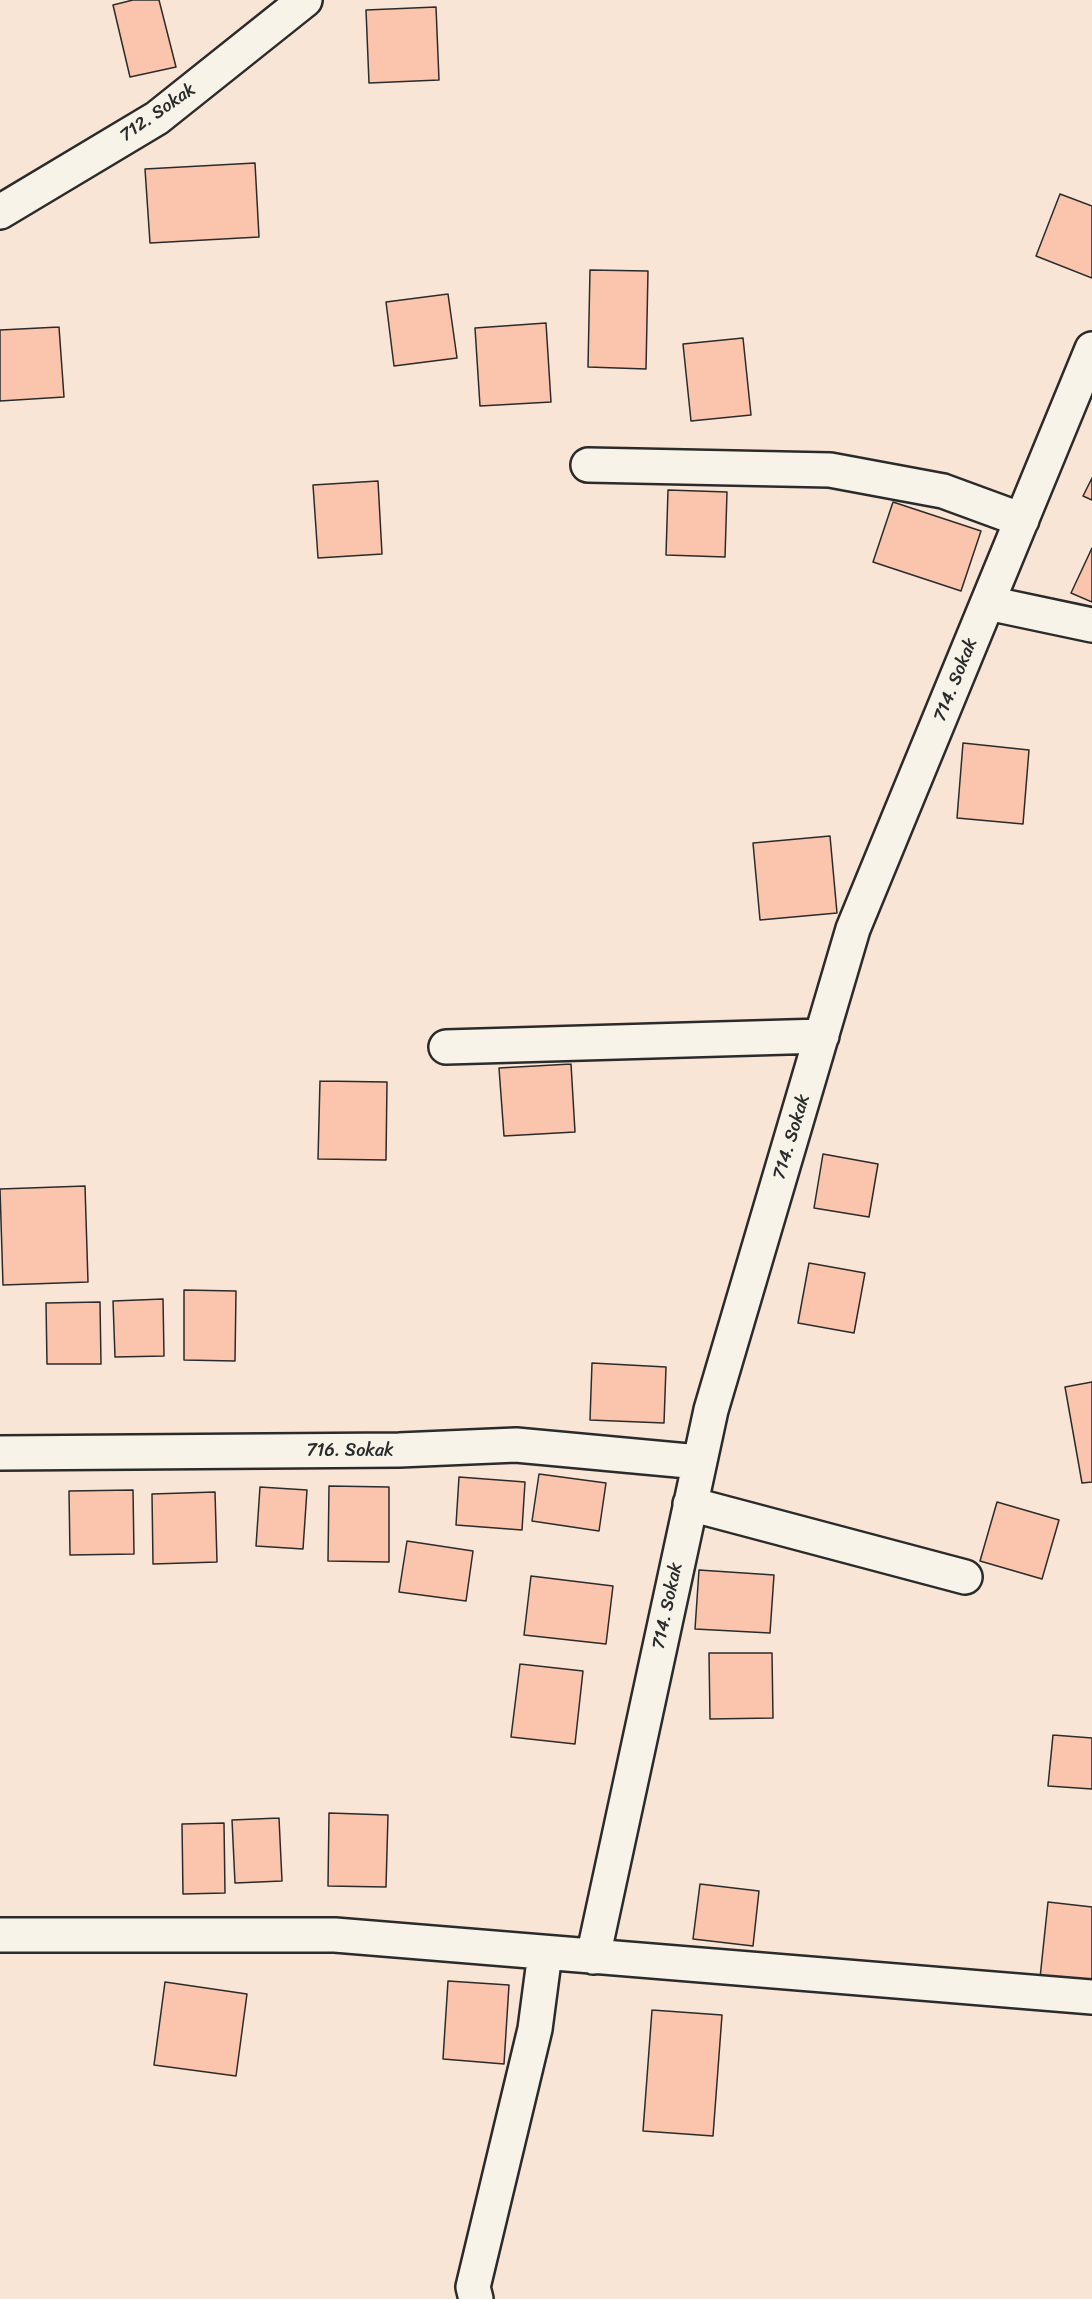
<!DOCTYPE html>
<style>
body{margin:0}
canvas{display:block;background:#f8e5d6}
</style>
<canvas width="1092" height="2299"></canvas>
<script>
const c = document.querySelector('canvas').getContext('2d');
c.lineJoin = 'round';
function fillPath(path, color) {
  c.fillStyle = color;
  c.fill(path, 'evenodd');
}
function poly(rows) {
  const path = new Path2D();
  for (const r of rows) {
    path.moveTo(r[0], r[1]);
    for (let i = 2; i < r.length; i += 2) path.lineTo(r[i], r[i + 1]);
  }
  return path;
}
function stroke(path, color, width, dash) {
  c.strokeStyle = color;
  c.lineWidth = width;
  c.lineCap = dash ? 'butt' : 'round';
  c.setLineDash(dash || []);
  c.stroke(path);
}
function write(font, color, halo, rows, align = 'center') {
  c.font = font + ' Sriracha,sans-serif';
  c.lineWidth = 4.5;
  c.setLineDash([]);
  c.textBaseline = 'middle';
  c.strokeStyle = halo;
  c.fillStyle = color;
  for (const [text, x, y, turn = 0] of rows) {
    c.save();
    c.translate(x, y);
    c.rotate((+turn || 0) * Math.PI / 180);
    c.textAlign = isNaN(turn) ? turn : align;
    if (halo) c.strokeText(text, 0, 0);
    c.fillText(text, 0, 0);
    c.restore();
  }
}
const building = poly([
 [133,0,159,0,176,67,130,77,113,5,133,0],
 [436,7,439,80,369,83,366,10,436,7],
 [255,163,259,237,150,243,145,169,255,163],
 [1060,194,1092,206,1092,278,1036,256,1060,194],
 [590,270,648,271,646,369,588,367,590,270],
 [448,294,457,358,394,366,386,302,448,294],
 [546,323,551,402,480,406,475,328,546,323],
 [59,327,64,397,0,401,0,330,59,327],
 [743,338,751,415,691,421,683,344,743,338],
 [1092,478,1092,500,1083,496,1092,478],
 [378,481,382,554,318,558,313,485,378,481],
 [668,490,727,492,725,557,666,555,668,490],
 [893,502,981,531,961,591,873,562,893,502],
 [1092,548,1092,602,1071,593,1092,548],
 [963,743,1029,750,1023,824,957,818,963,743],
 [830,836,837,913,760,920,753,843,830,836],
 [571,1064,575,1132,504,1136,499,1068,571,1064],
 [320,1081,387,1082,386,1160,318,1159,320,1081],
 [823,1154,878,1164,869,1217,814,1208,823,1154],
 [85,1186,88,1282,3,1285,0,1189,85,1186],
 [809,1263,865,1273,854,1333,798,1323,809,1263],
 [184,1290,236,1291,235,1361,184,1360,184,1290],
 [163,1299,164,1356,115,1357,113,1301,163,1299],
 [100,1302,101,1364,47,1364,46,1303,100,1302],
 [592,1363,666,1367,664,1423,590,1420,592,1363],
 [1092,1382,1092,1482,1082,1483,1065,1387,1092,1382],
 [539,1474,606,1483,599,1531,532,1521,539,1474],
 [459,1477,525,1482,522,1530,456,1525,459,1477],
 [329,1486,389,1487,389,1562,328,1561,329,1486],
 [260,1487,307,1490,303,1549,256,1546,260,1487],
 [133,1490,134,1554,70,1555,69,1491,133,1490],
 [215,1492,217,1562,153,1564,152,1494,215,1492],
 [997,1502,1059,1520,1042,1579,980,1561,997,1502],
 [407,1541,473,1551,466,1601,399,1592,407,1541],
 [699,1570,774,1575,770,1633,695,1629,699,1570],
 [531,1576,613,1586,606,1644,524,1635,531,1576],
 [709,1653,772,1653,773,1718,710,1719,709,1653],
 [520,1664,583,1671,575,1744,511,1737,520,1664],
 [1053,1735,1092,1738,1092,1789,1048,1786,1053,1735],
 [329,1813,388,1815,386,1887,328,1886,329,1813],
 [279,1818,282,1881,235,1883,232,1820,279,1818],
 [224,1823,225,1893,183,1894,182,1824,224,1823],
 [700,1884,759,1891,753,1946,693,1939,700,1884],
 [1048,1902,1092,1907,1092,1984,1040,1978,1048,1902],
 [448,1981,509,1985,504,2064,443,2059,448,1981],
 [165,1982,247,1994,236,2076,154,2065,165,1982],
 [652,2010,722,2015,713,2136,643,2131,652,2010]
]);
const minor = poly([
 [0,212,157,118,305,0],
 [588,465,830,470,943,491,1022,520],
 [988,603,1092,625],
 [446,1047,822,1036],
 [0,1453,399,1450,516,1445,699,1462],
 [690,1504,965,1577],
 [0,1935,335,1935,1092,1997],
 [593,1957,711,1410,853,929,1092,349],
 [476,2299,473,2287,535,2029,545,1953]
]);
const streetNames = [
 ["712. Sokak",158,113,-35],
 ["714. Sokak",956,680,-68],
 ["714. Sokak",792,1137,-73],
 ["716. Sokak",350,1451],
 ["714. Sokak",668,1606,-78]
];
fillPath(building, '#fac5ac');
stroke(building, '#2b2b2b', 1.5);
stroke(minor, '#2b2b2b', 38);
stroke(minor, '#f7f3e8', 33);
write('18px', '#2b2b2b', '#f7f3e8', streetNames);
</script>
